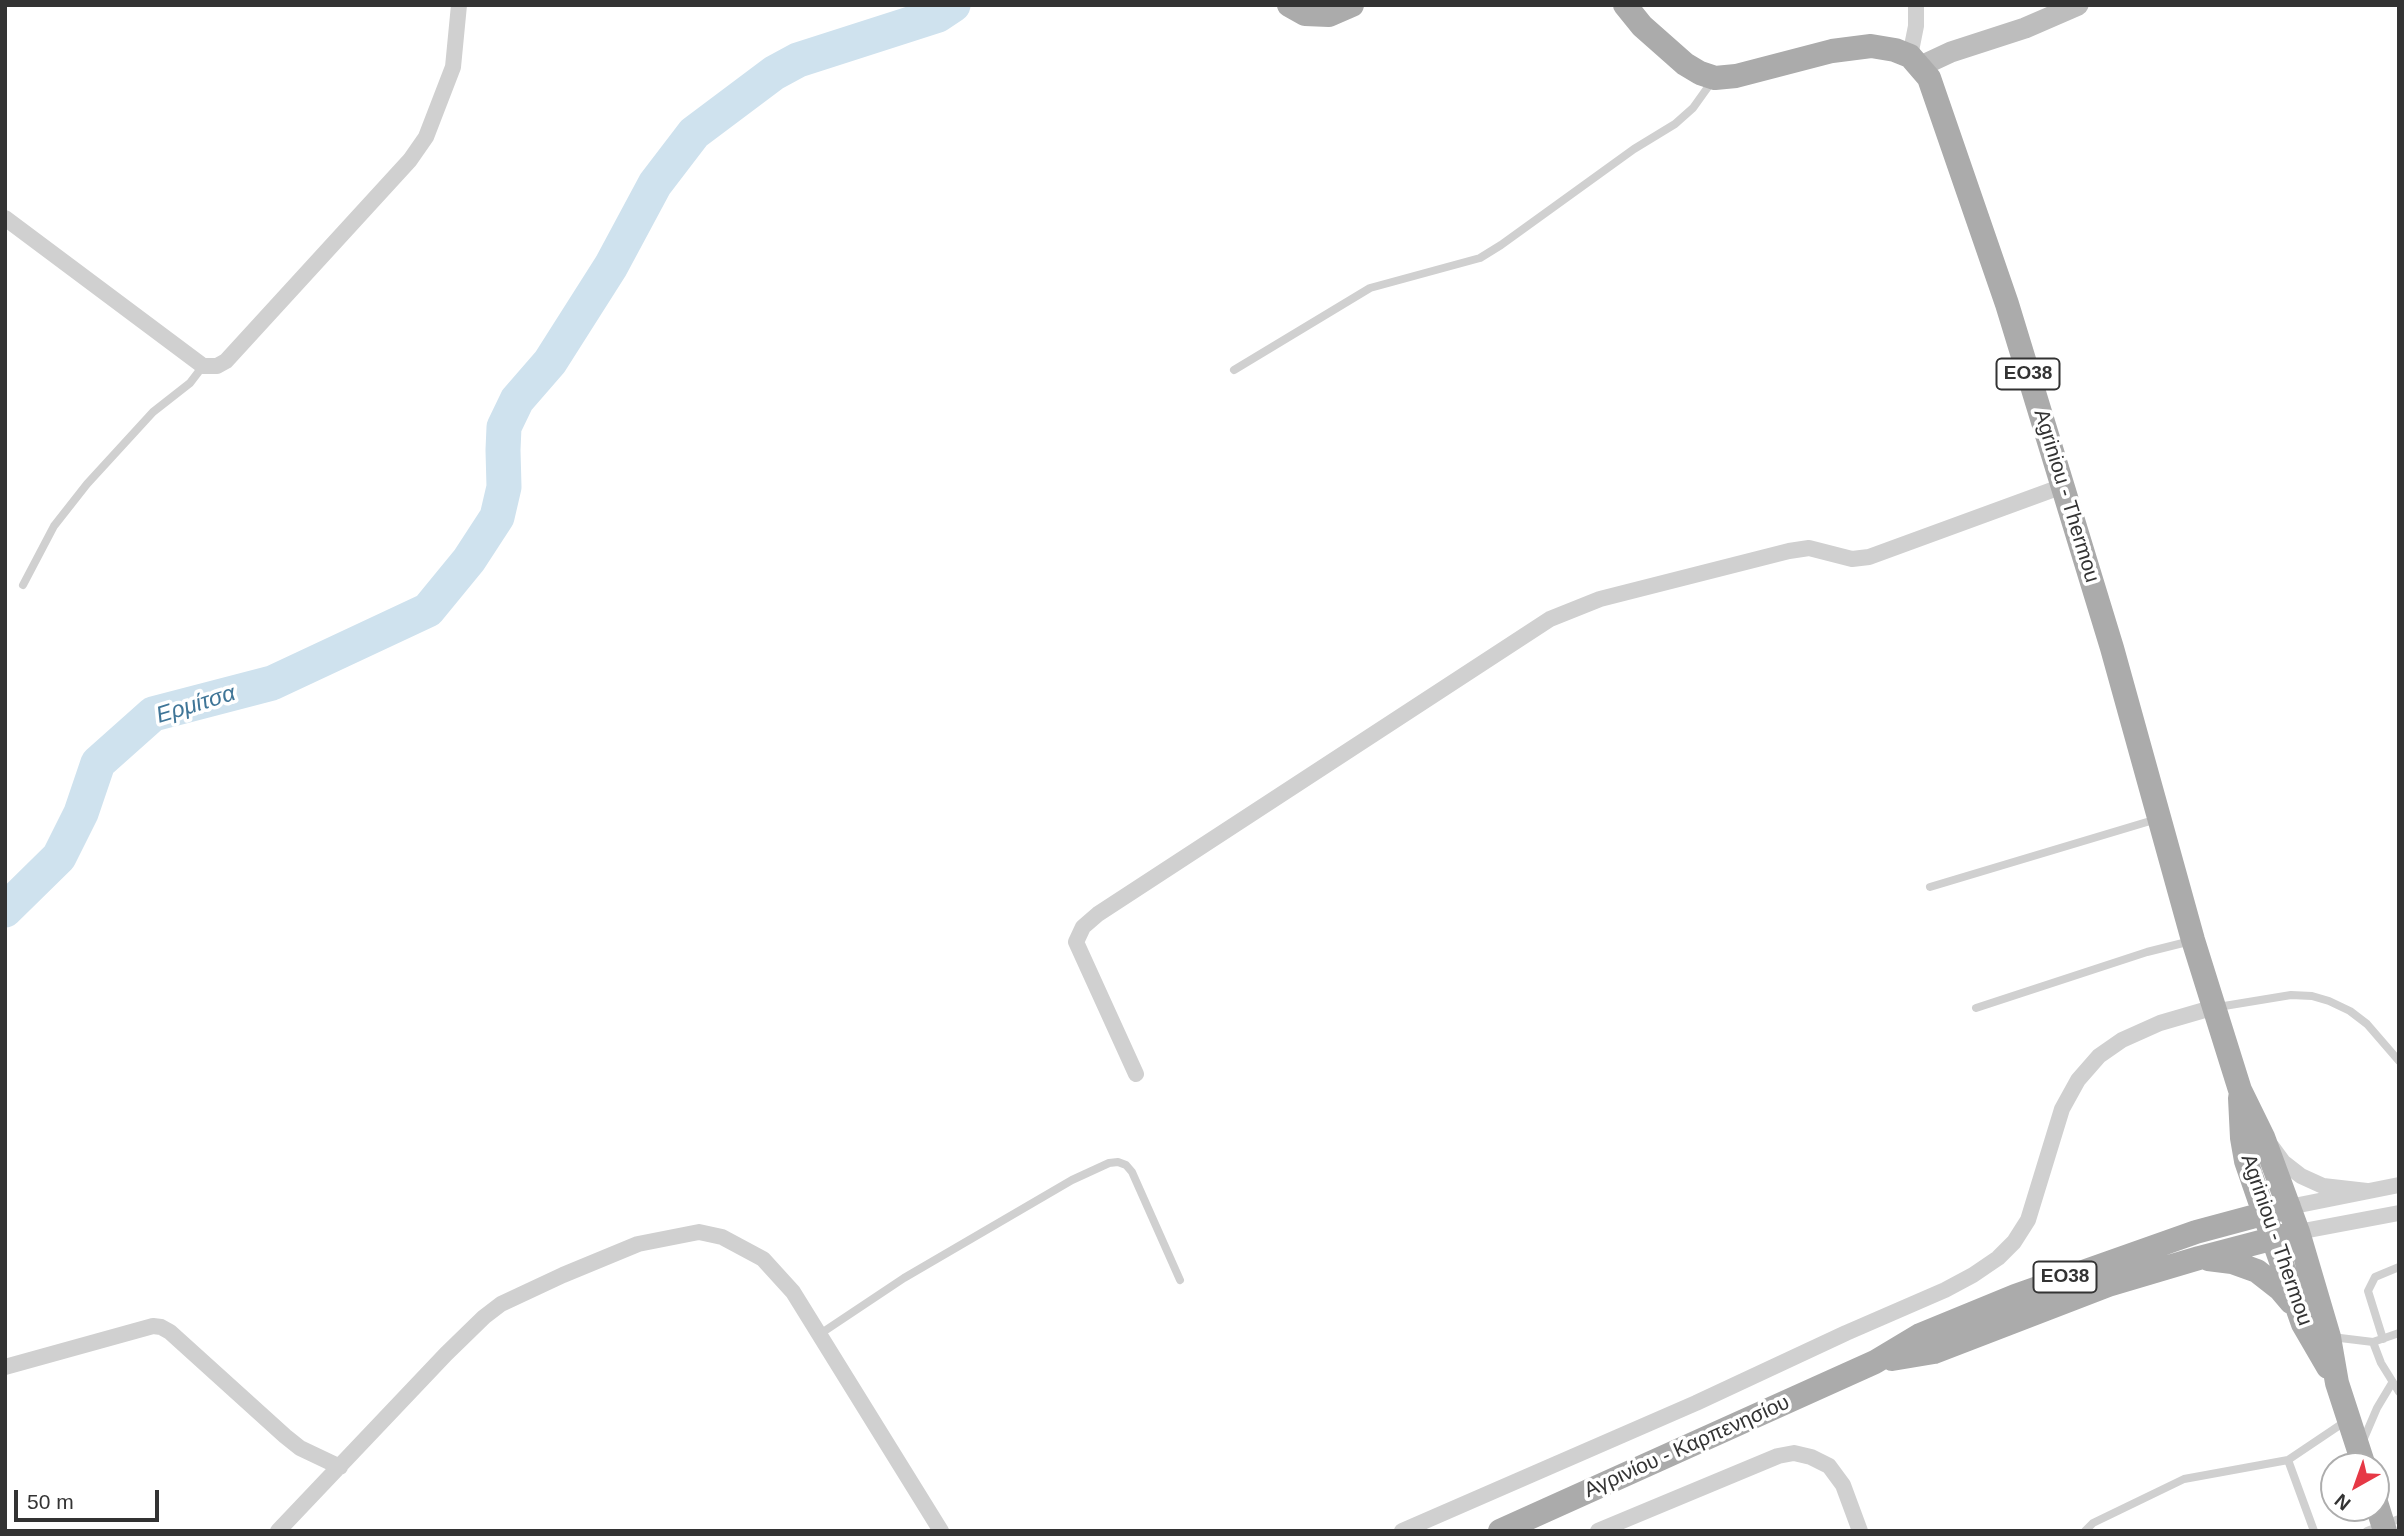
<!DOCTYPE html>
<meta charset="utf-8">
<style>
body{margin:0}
#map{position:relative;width:2404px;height:1536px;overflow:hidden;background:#fff;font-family:Arial,sans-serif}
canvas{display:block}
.frame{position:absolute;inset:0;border:7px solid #333;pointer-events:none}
.north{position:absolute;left:2320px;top:1452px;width:70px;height:70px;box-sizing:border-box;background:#fff;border:2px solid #adadad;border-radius:50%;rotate:220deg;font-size:19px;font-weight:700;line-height:28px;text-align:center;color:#333}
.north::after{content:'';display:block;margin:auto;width:24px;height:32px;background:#e63946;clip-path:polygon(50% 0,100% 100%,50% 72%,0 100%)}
.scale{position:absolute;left:14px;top:1490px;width:145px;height:32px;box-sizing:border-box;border:4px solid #333;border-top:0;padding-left:9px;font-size:21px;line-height:24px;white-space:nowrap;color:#333;-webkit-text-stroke:5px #fff;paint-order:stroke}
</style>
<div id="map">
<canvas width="2404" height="1536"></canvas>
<div class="frame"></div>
<div class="north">N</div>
<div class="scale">50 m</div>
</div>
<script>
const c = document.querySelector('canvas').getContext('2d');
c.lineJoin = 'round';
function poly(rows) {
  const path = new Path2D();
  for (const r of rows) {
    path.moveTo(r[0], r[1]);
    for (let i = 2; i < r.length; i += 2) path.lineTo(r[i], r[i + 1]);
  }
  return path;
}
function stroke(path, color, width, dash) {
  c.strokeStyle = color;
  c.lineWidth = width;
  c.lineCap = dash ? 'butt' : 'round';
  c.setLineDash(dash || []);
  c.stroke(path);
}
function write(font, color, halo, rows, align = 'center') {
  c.font = font + ' Arial,sans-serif';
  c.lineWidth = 7;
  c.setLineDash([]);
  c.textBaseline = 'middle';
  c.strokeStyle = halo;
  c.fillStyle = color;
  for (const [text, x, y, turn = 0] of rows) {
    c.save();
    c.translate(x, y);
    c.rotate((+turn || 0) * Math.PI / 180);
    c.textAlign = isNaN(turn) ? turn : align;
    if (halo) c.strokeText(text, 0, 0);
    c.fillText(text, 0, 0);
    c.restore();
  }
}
const river = poly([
 [5,910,59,857,81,813,98,763,153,714,272,683,428,610,469,560,497,517,504,487,503,450,504,427,517,400,550,362,611,266,655,184,694,133,774,73,798,60,938,15,953,5]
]);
const lane = poly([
 [1234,370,1370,288,1480,258,1501,245,1634,149,1675,124,1693,108,1713,80],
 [23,585,54,526,87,484,153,412,190,383,203,366],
 [1930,887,2157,819],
 [2218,1007,2291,995,2312,996,2329,1001,2350,1011,2367,1024,2399,1061],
 [1976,1008,2147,952,2191,941],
 [820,1334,904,1278,1072,1180,1109,1163,1118,1162,1126,1165,1132,1172,1180,1280],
 [2332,1337,2373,1342,2399,1333],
 [2383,1339,2368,1291,2375,1277,2399,1267],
 [2373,1342,2381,1363,2399,1392],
 [2362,1443,2377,1408,2392,1383],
 [2085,1531,2093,1523,2184,1479,2288,1460],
 [2314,1531,2288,1460,2346,1421],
 [2367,1531,2399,1519]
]);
const street = poly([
 [1910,56,1916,26,1916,5],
 [5,218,203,366,217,366,226,361,410,160,426,137,453,67,459,5],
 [1136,1074,1076,942,1083,927,1098,914,1550,619,1600,599,1789,551,1809,548,1852,559,1869,557,2063,486],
 [2272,1147,2283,1162,2301,1176,2323,1186,2367,1191],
 [2289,1207,2399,1185],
 [2298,1232,2399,1213],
 [5,1367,153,1326,161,1327,170,1332,285,1436,300,1448,340,1467],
 [278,1531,446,1354,484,1317,501,1304,563,1275,638,1244,699,1232,722,1237,763,1259,793,1292,941,1531],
 [1402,1531,1696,1403,1846,1333,1945,1290,1973,1275,1998,1258,2014,1242,2028,1220,2062,1109,2078,1080,2099,1056,2122,1040,2160,1023,2215,1007],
 [1598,1531,1778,1456,1794,1453,1811,1457,1829,1466,1843,1485,1860,1531]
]);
const secondary = poly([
 [1921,66,1951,52,2025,28,2078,5]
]);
const primary = poly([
 [1289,5,1305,14,1329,15,1352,5],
 [1625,5,1642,26,1685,64,1700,73,1715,78,1736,76,1832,51,1871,46,1895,50,1910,56,1929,78,2007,304,2112,648,2193,940,2240,1090,2263,1137,2298,1232,2329,1337,2337,1383,2364,1466],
 [2240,1098,2242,1138,2246,1161,2264,1213,2303,1324,2328,1367],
 [2208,1259,2232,1262,2257,1271,2280,1289,2291,1302],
 [1892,1359,1934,1352,2108,1285,2199,1258,2298,1232],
 [2376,1502,2385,1531],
 [1500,1531,1875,1362,1920,1335,2015,1296,2196,1232,2289,1207]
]);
const shields = [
 [2028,374,63],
 [2065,1277,63]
];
const shieldNames = [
 ["ΕΟ38",2028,374],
 ["ΕΟ38",2065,1277]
];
const streetNames = [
 ["Agriniou - Thermou",2066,496,73],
 ["Agriniou - Thermou",2276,1240,71],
 ["Αγρινίου - Καρπενησίου",1687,1447,-24]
];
const waterNames = [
 ["Ερμίτσα",196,705,-17]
];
stroke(river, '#cfe2ee', 35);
stroke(lane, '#d0d0d0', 8);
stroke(street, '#d0d0d0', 16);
stroke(secondary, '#bdbdbd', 21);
stroke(primary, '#ababab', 24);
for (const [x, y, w] of shields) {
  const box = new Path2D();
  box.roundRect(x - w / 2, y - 15.5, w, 31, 5);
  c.fillStyle = '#fff';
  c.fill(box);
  stroke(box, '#333', 2);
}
write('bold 19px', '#333', null, shieldNames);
write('21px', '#333', '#fff', streetNames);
write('italic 23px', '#3f7597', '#fff', waterNames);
</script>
